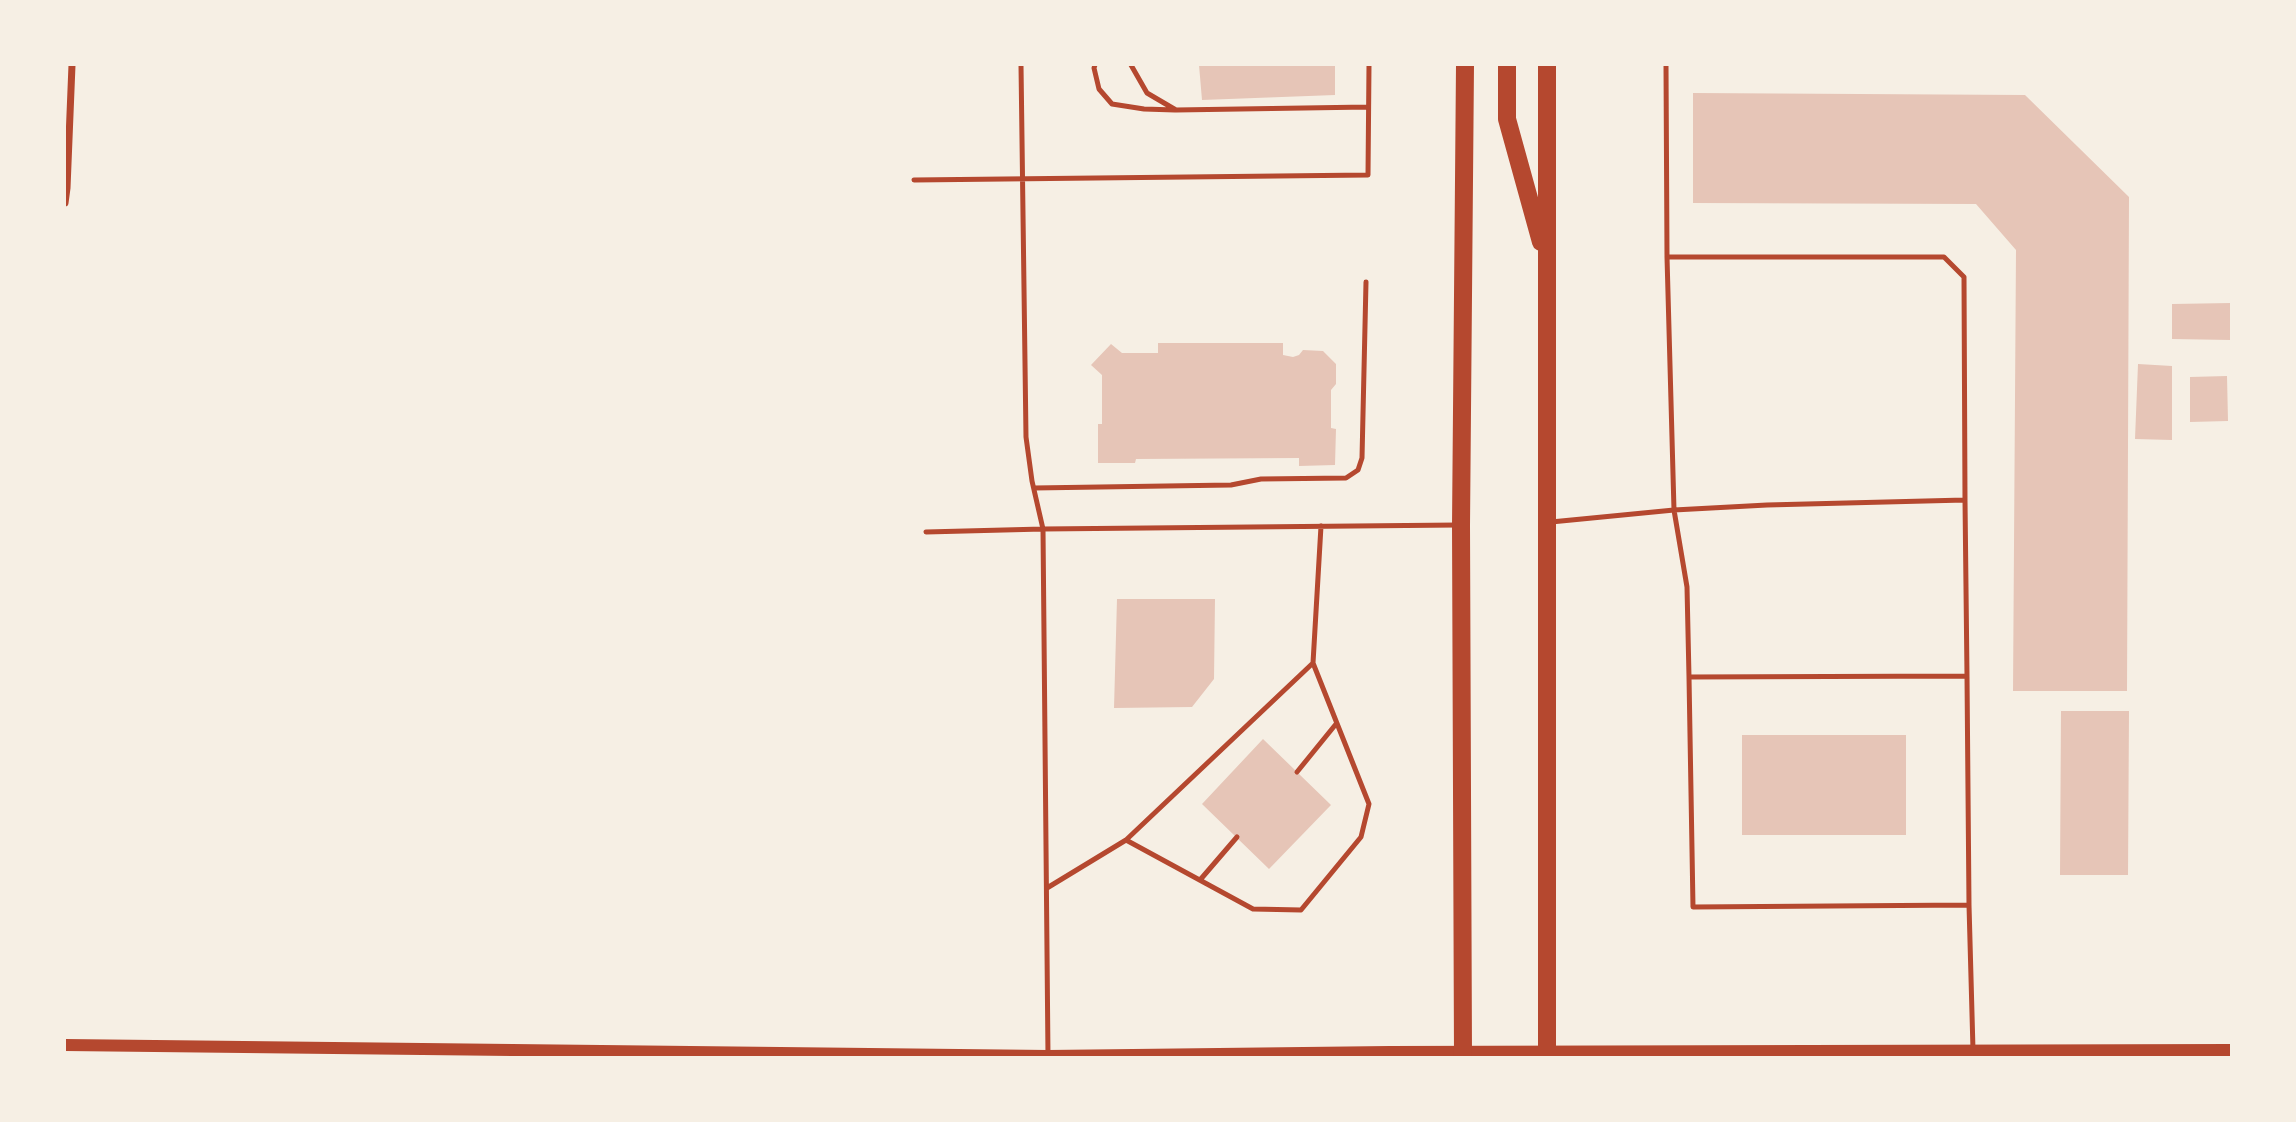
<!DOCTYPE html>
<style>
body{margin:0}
#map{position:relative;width:2296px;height:1122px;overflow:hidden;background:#f6efe4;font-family:"PT Sans",sans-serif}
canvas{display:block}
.frame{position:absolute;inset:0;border:66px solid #f6efe4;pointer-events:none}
</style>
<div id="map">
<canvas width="2296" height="1122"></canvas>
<div class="frame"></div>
</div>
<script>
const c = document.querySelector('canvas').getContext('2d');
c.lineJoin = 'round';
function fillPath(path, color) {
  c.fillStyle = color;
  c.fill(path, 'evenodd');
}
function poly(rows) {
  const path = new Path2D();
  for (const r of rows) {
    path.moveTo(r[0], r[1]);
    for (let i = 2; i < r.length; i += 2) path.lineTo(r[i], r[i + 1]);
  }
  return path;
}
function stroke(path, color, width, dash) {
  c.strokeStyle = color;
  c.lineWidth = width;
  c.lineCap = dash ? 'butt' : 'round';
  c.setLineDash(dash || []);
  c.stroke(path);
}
const building = poly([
 [1199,65,1335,65,1335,95,1202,100],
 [1693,93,2025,95,2129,197,2127,691,2013,691,2016,250,1976,204,1693,203],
 [2231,303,2231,340,2172,339,2172,304],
 [1158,343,1283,343,1283,355,1293,357,1299,355,1303,350,1323,351,1336,364,1336,384,1331,390,1331,428,1336,429,1335,465,1299,466,1299,458,1136,459,1135,463,1098,463,1098,424,1102,424,1102,375,1091,365,1111,344,1122,353,1158,353],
 [2138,364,2172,366,2172,440,2135,439],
 [2227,376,2228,421,2190,422,2190,377],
 [1117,599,1215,599,1214,679,1192,707,1114,708],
 [2061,711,2129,711,2128,875,2060,875],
 [1742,735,1906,735,1906,835,1742,835],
 [1263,739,1331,805,1269,869,1202,804]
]);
const service = poly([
 [1095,65,1094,68,1099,89,1112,104,1144,109,1175,110],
 [1131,65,1147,93,1176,110,1368,107],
 [1666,65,1667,257,1674,510,1767,505,1965,500,1964,277,1944,257,1667,257],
 [914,180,1368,175,1369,65],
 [1034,488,1231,485,1261,479,1346,478,1358,470,1362,458,1366,282],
 [1551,522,1674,510,1687,587,1689,677,1967,676,1965,500],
 [926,532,1043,529,1032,481,1026,437,1021,65],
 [1967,676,1969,905,1973,1050],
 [1689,677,1693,907,1969,905],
 [1297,772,1336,724],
 [1126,840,1253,909,1301,910,1361,837,1369,804,1313,663],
 [1200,880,1237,837],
 [1047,888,1126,840,1313,663,1321,526],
 [1048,1056,1043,529,1458,525]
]);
const minor = poly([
 [65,203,67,188,72,65]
]);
const tertiary = poly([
 [65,1045,1048,1056,1389,1052,2231,1050]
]);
const primary = poly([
 [1507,65,1507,119,1541,242],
 [1547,65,1547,1057],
 [1463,1057,1461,525,1465,65]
]);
fillPath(building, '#e6c5b7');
stroke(service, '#b5482f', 5);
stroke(minor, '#b5482f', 7);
stroke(tertiary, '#b5482f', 12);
stroke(primary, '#b5482f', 18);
</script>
